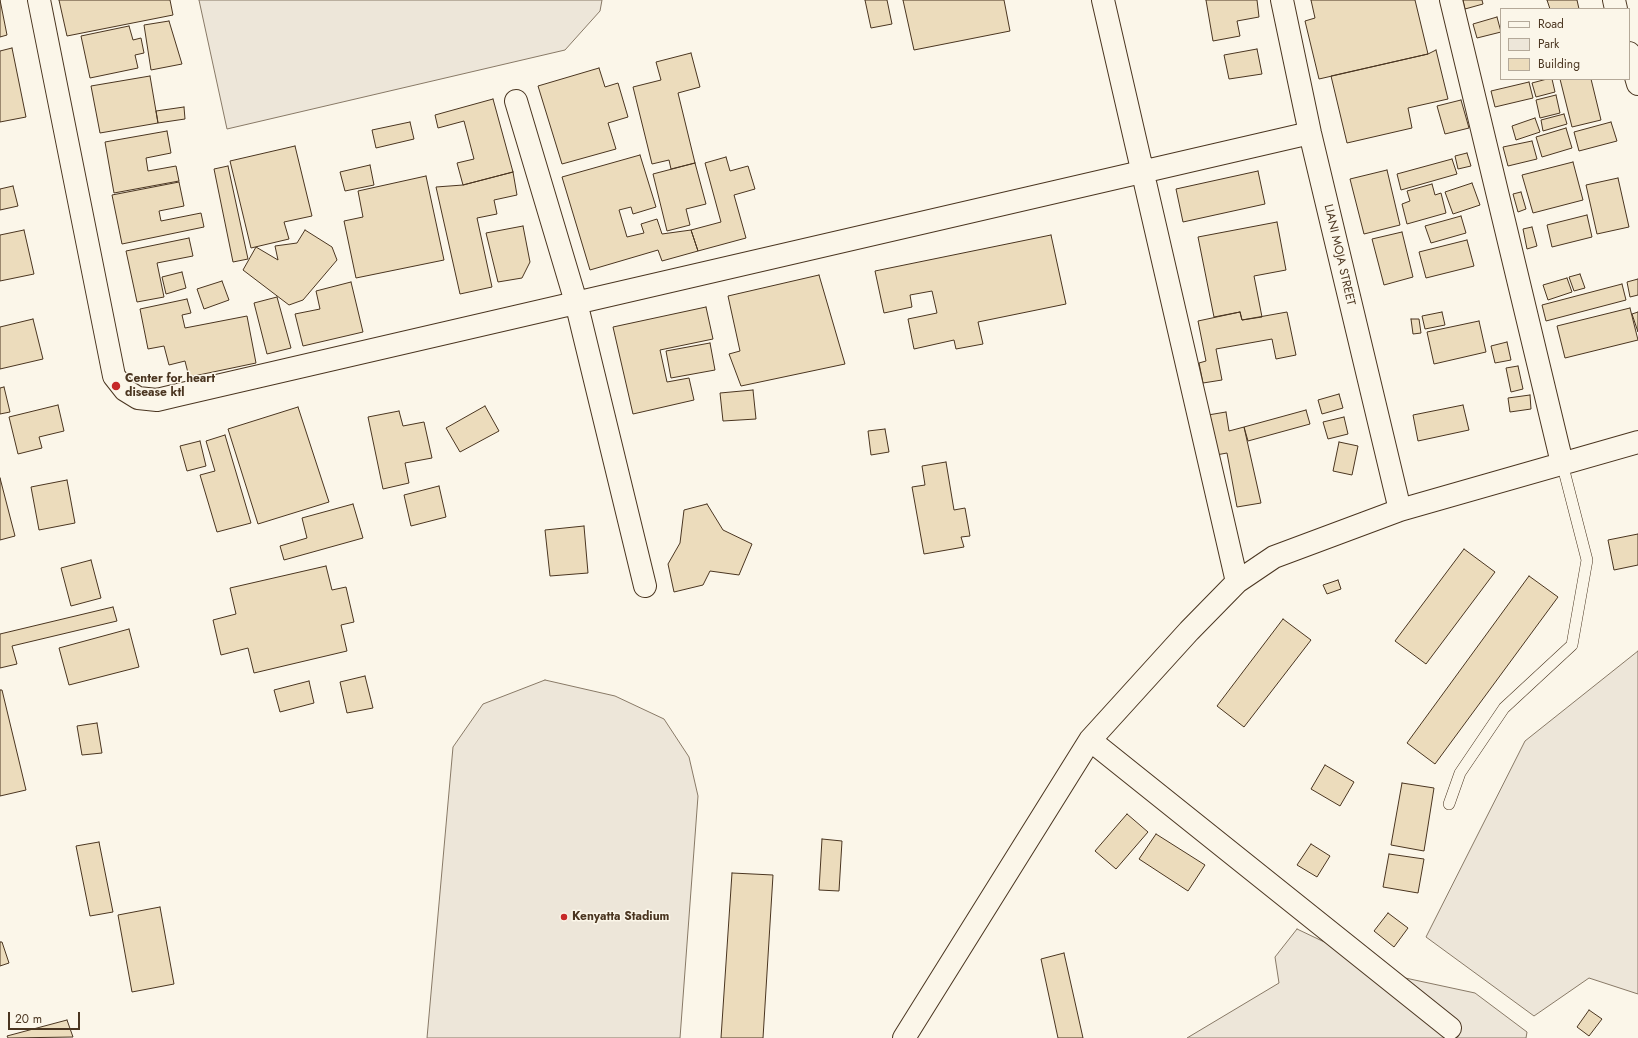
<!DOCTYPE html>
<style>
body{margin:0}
#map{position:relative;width:1638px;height:1038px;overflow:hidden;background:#fbf6e9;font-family:Jost,sans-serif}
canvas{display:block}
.legend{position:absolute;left:1500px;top:8px;width:130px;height:72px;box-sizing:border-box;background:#fbf6e9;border:1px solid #b4a999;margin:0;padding:5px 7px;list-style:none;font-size:12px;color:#4a3520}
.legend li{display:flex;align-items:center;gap:8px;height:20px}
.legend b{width:20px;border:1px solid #b4a999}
.scale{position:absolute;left:8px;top:1012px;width:72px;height:18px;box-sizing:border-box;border:2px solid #4a3520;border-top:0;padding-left:5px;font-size:12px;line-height:14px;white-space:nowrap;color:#4a3520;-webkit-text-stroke:3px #fbf6e9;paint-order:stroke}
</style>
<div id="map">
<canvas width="1638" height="1038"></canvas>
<ul class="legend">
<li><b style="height:5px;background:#fbf6e9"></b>Road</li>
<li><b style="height:11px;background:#ede6d9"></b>Park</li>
<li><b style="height:11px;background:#ecdcbc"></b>Building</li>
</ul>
<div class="scale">20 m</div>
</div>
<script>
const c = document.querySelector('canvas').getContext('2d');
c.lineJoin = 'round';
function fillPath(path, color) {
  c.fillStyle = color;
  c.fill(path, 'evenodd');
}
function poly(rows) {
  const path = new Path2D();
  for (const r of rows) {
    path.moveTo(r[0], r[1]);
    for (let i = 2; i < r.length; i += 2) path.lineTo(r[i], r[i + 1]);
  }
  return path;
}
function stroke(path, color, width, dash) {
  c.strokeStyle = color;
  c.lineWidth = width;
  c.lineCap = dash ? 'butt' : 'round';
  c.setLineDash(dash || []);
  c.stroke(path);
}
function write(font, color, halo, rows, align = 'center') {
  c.font = font + ' Jost,sans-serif';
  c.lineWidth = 3;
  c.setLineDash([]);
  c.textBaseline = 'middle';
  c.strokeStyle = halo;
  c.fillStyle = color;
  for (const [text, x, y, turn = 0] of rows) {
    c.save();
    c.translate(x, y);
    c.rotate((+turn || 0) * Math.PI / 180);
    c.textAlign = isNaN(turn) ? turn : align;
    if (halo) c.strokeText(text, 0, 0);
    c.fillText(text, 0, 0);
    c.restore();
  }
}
const green = poly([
 [199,0,602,0,600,11,565,50,227,129,199,0],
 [1638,651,1638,994,1589,978,1534,1016,1426,937,1525,741,1638,651],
 [545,680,615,696,664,719,689,757,698,796,680,1038,427,1038,453,747,483,704,545,680],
 [1297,929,1396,976,1475,993,1527,1032,1526,1038,1187,1038,1279,983,1275,957,1297,929]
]);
const building = poly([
 [0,0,7,35,0,37,0,0],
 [59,0,170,0,173,15,67,36,59,0],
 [865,0,887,0,892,24,871,28,865,0],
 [903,0,1004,0,1010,31,914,50,903,0],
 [1206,0,1257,0,1259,17,1237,21,1240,36,1213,41,1206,0],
 [1311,0,1415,0,1428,54,1319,79,1305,21,1315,18,1311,0],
 [1463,0,1482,0,1483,4,1465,9,1463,0],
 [1547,0,1577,0,1579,9,1550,9,1547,0],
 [1497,17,1501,32,1477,38,1473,24,1497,17],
 [169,21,182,64,151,70,144,25,169,21],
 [129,26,133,40,141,38,144,53,135,55,138,68,90,78,81,36,129,26],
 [12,48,26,117,0,122,0,51,12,48],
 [1257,49,1262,74,1229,79,1224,55,1257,49],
 [1436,50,1448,99,1408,108,1412,128,1347,143,1331,76,1428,54,1436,50],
 [691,53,700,87,678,93,695,163,671,169,669,160,652,164,633,87,661,80,656,62,691,53],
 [599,68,605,87,618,83,628,117,608,123,616,149,562,164,538,86,599,68],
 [150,76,158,123,100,133,91,86,150,76],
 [1547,79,1552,79,1555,92,1536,97,1532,83,1547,79],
 [1560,79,1591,79,1601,120,1572,127,1560,79],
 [1529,82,1533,98,1495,107,1491,91,1529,82],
 [1556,95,1560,113,1540,118,1536,100,1556,95],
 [493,99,513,172,463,185,457,163,474,159,464,121,438,128,435,115,493,99],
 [1461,100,1469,128,1445,134,1437,106,1461,100],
 [184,107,185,119,158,123,156,111,184,107],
 [1564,114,1567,124,1543,131,1541,120,1564,114],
 [1535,118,1540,132,1516,140,1512,126,1535,118],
 [410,122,414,139,376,148,372,130,410,122],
 [1611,122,1617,141,1579,151,1574,132,1611,122],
 [1566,128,1572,148,1542,157,1536,137,1566,128],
 [167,131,171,153,146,158,148,171,176,166,179,181,114,193,105,142,167,131],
 [1532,141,1537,159,1508,166,1503,147,1532,141],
 [295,146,312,216,284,222,289,239,251,248,230,161,295,146],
 [1467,153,1471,166,1458,169,1455,156,1467,153],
 [640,155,656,207,633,214,631,207,619,210,627,237,644,233,641,224,657,219,662,234,691,230,698,251,662,261,658,250,590,270,562,177,640,155],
 [726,157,730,171,748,166,755,189,734,195,746,238,698,251,691,230,721,222,705,163,726,157],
 [1452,159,1457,174,1401,190,1397,174,1452,159],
 [1573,162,1583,200,1533,213,1522,175,1573,162],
 [695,163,706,204,686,209,690,225,667,231,653,174,695,163],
 [370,165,374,185,345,191,340,172,370,165],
 [228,166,248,259,233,262,214,169,228,166],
 [1387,170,1400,225,1364,234,1350,179,1387,170],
 [1258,171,1265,204,1183,222,1176,189,1258,171],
 [513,172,517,195,494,200,497,214,477,218,492,287,460,294,436,187,463,185,513,172],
 [426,176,444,260,356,278,344,221,363,217,358,191,426,176],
 [1618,178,1629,227,1597,234,1586,185,1618,178],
 [179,182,184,206,159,211,161,221,201,213,204,227,122,244,112,195,179,182],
 [1472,183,1480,205,1453,214,1445,192,1472,183],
 [1432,184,1435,195,1441,193,1446,213,1407,224,1402,204,1410,201,1407,191,1432,184],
 [13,186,18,206,0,210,0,189,13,186],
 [1521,192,1526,209,1518,212,1513,194,1521,192],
 [1587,215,1592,237,1552,247,1547,225,1587,215],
 [1461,216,1466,233,1431,243,1425,226,1461,216],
 [1277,222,1286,270,1254,276,1262,317,1242,320,1240,312,1214,317,1198,237,1277,222],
 [523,226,530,262,522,278,498,282,486,233,523,226],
 [1532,227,1537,246,1527,249,1523,229,1532,227],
 [24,230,34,274,0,281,0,235,24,230],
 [305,230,332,247,337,260,303,300,289,305,243,270,256,247,278,260,275,246,297,243,305,230],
 [1402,232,1413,277,1384,285,1372,239,1402,232],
 [1051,235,1066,304,978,322,983,344,956,349,954,340,914,349,908,319,937,313,932,291,910,295,912,307,884,313,875,271,1051,235],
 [189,238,193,256,157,263,164,297,137,302,126,251,189,238],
 [1467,240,1474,266,1426,278,1419,252,1467,240],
 [182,272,186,288,166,294,162,277,182,272],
 [1580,274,1585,288,1574,291,1569,277,1580,274],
 [819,275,845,364,741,386,729,354,740,351,728,296,819,275],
 [1567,278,1572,292,1548,300,1543,285,1567,278],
 [1638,279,1638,295,1630,297,1627,282,1638,279],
 [222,281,229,300,204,309,197,289,222,281],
 [351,282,363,332,303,346,295,314,320,309,316,291,351,282],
 [1622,284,1626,300,1546,321,1542,305,1622,284],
 [277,297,291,348,267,354,254,303,277,297],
 [187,299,191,313,182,315,185,328,247,316,256,363,189,377,185,361,169,365,164,346,148,349,140,309,187,299],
 [706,307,713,339,660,350,667,382,689,378,694,400,633,414,613,327,706,307],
 [1630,308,1638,340,1565,358,1557,326,1630,308],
 [1240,312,1242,320,1287,312,1296,355,1276,359,1272,339,1216,349,1222,380,1203,383,1199,363,1206,361,1198,321,1240,312],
 [1442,312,1445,325,1425,329,1422,316,1442,312],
 [1638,312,1638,332,1632,314,1638,312],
 [33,319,43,359,0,369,0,327,33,319],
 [1411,319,1419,319,1421,333,1413,334,1411,319],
 [1479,321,1486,352,1434,364,1427,332,1479,321],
 [1507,342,1511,360,1495,363,1491,346,1507,342],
 [710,343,715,370,671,378,666,351,710,343],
 [1518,366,1523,389,1511,392,1506,368,1518,366],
 [4,387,10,412,0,414,0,388,4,387],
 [753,390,756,419,723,421,720,393,753,390],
 [1339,394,1343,408,1322,414,1318,400,1339,394],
 [1530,395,1531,409,1510,412,1508,398,1530,395],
 [58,405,64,431,39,437,42,448,18,454,9,417,58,405],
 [1463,405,1469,430,1418,441,1413,415,1463,405],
 [485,406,499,431,460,452,446,428,485,406],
 [298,407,329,502,258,524,228,429,298,407],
 [1306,410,1310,424,1248,441,1244,427,1306,410],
 [399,411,403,426,424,422,432,458,405,463,409,483,383,489,368,417,399,411],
 [1226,412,1229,431,1244,427,1261,503,1237,507,1227,453,1216,455,1208,415,1226,412],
 [1344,417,1348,434,1328,439,1323,422,1344,417],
 [885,429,889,452,871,455,868,431,885,429],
 [225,435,251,523,217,532,200,475,215,471,206,441,225,435],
 [200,441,206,466,187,471,180,446,200,441],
 [1339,442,1358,446,1352,475,1333,471,1339,442],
 [946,462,954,510,965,508,970,536,961,537,964,547,924,554,912,487,925,485,922,466,946,462],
 [0,478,15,536,0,540,0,478],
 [67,480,75,523,39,530,31,487,67,480],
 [439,486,446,517,411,526,404,495,439,486],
 [353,504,363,538,284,560,280,546,307,538,302,518,353,504],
 [707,504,723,530,752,544,739,575,710,571,703,585,674,592,668,564,680,543,684,510,707,504],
 [584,526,588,573,550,576,545,530,584,526],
 [1638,534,1638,565,1614,570,1608,540,1638,534],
 [1464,549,1495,572,1426,664,1395,641,1464,549],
 [91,560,101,598,71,606,61,568,91,560],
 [326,566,332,590,346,587,354,622,341,625,347,651,254,673,248,648,221,655,213,620,236,614,230,588,326,566],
 [1529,576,1558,597,1435,764,1407,743,1529,576],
 [1338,580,1341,589,1327,594,1323,585,1338,580],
 [113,607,117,621,12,646,17,664,0,668,0,634,113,607],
 [1283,619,1311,640,1244,727,1217,706,1283,619],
 [129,629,139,667,69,685,59,648,129,629],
 [365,676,373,708,347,713,340,682,365,676],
 [309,681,314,703,280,712,274,690,309,681],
 [0,690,2,690,26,790,0,796,0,690],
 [97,723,102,753,82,755,77,726,97,723],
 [1325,765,1354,782,1340,806,1311,789,1325,765],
 [1402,783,1434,788,1424,851,1391,845,1402,783],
 [1127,814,1148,832,1116,869,1095,851,1127,814],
 [1156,834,1205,865,1188,891,1139,859,1156,834],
 [822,839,842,841,839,891,819,890,822,839],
 [99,842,113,912,90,916,76,846,99,842],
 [1311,844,1330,856,1317,877,1297,865,1311,844],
 [1389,854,1424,859,1418,893,1383,887,1389,854],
 [732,873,773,875,763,1038,721,1038,732,873],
 [160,907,174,984,132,992,118,915,160,907],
 [1388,913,1408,928,1394,947,1374,931,1388,913],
 [0,942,2,942,9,963,0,966,0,942],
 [1064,953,1083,1038,1058,1038,1041,959,1064,953],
 [1589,1010,1602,1019,1589,1036,1577,1027,1589,1010],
 [67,1020,73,1037,8,1038,7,1036,67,1020]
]);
const service = poly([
 [1449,804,1460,773,1504,708,1572,645,1587,560,1562,463]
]);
const minor = poly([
 [39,0,114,376,125,390,138,398,157,400,178,395,1310,133],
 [1103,0,1237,582],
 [1282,0,1310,133,1400,510],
 [1451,0,1562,463],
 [1614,0,1616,9],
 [1629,53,1638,84],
 [516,101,576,302,645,586],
 [1090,740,1450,1028],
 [904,1038,1090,740,1189,631,1237,582,1274,557,1400,510,1638,442]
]);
const markers = [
 [116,386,5,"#c62828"],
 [564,917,4,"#c62828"]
];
const streetNames = [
 ["LIANI MOJA STREET",1339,255,77]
];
const poiNames = [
 ["Center for heart",125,379],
 ["disease ktl",125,393],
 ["Kenyatta Stadium",572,917]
];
fillPath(green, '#ede6d9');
stroke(green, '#887966', 1);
fillPath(building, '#ecdcbc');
stroke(building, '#4a3520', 1);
stroke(service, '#4a3520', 12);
stroke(minor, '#4a3520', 24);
stroke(service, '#fbf6e9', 11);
stroke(minor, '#fbf6e9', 22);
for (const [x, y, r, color] of markers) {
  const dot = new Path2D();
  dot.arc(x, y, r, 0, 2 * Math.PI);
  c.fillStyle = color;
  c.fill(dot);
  stroke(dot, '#fbf6e9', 1.5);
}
write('12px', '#4a3520', '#fbf6e9', streetNames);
write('bold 12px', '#4a3520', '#fbf6e9', poiNames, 'left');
</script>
